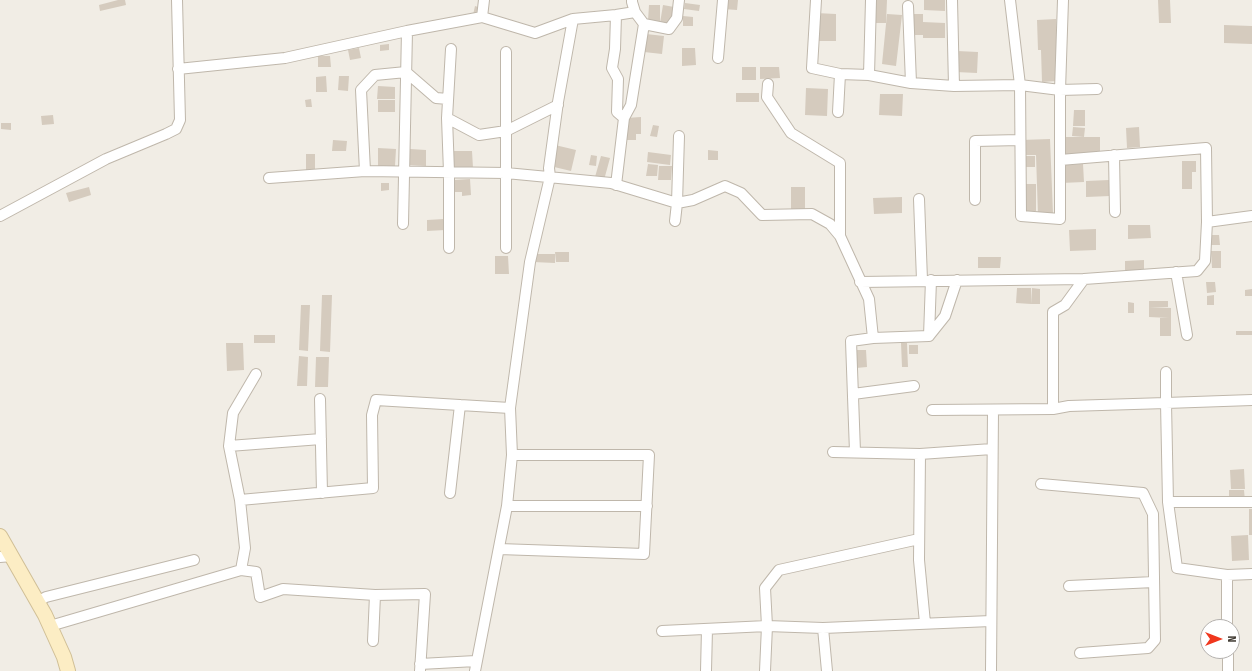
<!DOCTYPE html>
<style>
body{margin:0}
#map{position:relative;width:1252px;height:671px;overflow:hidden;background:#f1ede5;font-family:"Fira Sans Condensed",sans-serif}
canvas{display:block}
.north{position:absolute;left:1200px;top:619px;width:40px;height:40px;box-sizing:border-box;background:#fff;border:1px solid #b4b1ae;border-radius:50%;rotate:90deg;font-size:11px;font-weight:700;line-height:16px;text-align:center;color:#433d35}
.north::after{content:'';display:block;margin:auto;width:14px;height:18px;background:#f0371d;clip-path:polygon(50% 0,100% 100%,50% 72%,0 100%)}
</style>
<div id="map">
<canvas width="1252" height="671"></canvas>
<div class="north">N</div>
</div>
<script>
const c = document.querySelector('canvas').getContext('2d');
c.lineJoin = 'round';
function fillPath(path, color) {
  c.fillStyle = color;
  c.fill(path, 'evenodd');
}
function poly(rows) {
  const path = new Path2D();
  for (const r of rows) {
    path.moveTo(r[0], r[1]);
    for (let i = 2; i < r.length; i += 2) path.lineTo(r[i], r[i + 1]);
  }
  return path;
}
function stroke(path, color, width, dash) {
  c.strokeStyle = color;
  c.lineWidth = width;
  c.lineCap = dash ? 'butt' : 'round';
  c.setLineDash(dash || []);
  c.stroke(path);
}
const building = poly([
 [118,0,125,0,126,5,100,11,99,5],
 [724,0,738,0,737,10,723,9],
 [873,0,887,0,886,23,873,23],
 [924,0,945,0,945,11,924,10],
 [1158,0,1170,0,1171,23,1159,23],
 [685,3,700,5,699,11,684,9],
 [649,5,660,5,660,21,648,21],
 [663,5,674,7,671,25,660,23],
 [475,6,478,7,476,15,473,15],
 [816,13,836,14,836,41,815,41],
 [887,14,902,15,896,66,882,64],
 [910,14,923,14,923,22,945,23,945,38,923,38,923,35,910,35],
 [683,16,693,17,693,26,683,26],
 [1056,19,1057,81,1042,82,1041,50,1038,50,1037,20],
 [1224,25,1252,26,1252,44,1224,43],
 [646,34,664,36,662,54,644,52],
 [389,44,389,50,380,51,380,45],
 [359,48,361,58,350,60,348,50],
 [682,48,695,48,696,65,682,66],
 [957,51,978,52,977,73,956,72],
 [318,56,330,56,331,67,318,67],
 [742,67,756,67,756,80,742,80],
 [760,67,779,67,780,78,760,79],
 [326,76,327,92,316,92,316,77],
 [339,76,349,76,348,91,338,90],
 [378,86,395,87,395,99,377,99],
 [806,88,828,89,827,116,805,115],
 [736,93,759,93,759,102,736,102],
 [880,94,903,94,902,116,879,115],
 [311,99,312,107,306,107,305,100],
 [378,100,395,100,395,112,378,112],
 [1074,110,1085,110,1085,126,1073,126],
 [53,115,54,124,42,125,41,116],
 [641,117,641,134,636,134,636,140,626,140,626,118],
 [1,123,11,123,11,130,1,129],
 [653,125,659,126,657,137,650,136],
 [1073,127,1085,128,1084,137,1072,136],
 [1139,127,1140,147,1127,148,1126,128],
 [1060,137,1100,137,1100,154,1060,155],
 [1050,139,1053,214,1038,215,1036,155,1021,155,1021,140],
 [333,140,347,141,346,151,332,151],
 [555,145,576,150,571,171,550,166],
 [378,148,396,149,395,166,378,166],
 [410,149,426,150,426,166,409,165],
 [708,150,718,151,718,160,708,160],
 [453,151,472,151,473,168,454,168],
 [648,152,671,155,670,165,647,162],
 [306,154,315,154,315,170,306,171],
 [591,155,597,156,596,166,589,165],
 [601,156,610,158,604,180,595,177],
 [1023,156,1035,156,1035,167,1024,167],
 [1182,161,1196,161,1196,172,1192,172,1192,189,1182,189],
 [648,164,658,165,657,176,646,176],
 [1083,164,1084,182,1061,183,1060,165],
 [659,166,672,166,671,180,658,180],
 [470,179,471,195,462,196,462,192,455,192,454,180],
 [1109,180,1110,196,1086,197,1086,181],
 [381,183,389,183,389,190,381,191],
 [1022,184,1036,184,1036,211,1021,211],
 [89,187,91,195,69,202,66,193],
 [791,187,805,187,805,211,791,211],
 [902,197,902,213,874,214,873,198],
 [444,219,445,230,427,231,427,220],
 [1128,225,1150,225,1151,238,1128,239],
 [1096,229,1096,250,1070,251,1069,230],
 [1210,235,1219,235,1220,245,1210,245],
 [1211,251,1221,251,1221,268,1212,268],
 [555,252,569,252,569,262,556,262],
 [533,254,555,254,555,263,533,262],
 [495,256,508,256,509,274,495,274],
 [978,257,1001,257,1000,268,978,268],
 [1144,260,1144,270,1125,271,1125,261],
 [1206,282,1215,282,1216,292,1207,293],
 [1017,288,1031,288,1031,304,1016,303],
 [1032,288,1040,289,1040,304,1031,304],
 [1252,289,1252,296,1245,296,1245,290],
 [322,295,332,295,330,352,320,351],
 [1214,295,1214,305,1207,305,1207,296],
 [1149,301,1168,301,1168,307,1149,307],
 [1128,302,1134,303,1134,313,1128,313],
 [301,305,310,305,308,351,299,350],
 [1149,307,1171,308,1171,336,1160,336,1160,318,1169,318,1149,317],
 [1236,331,1252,331,1252,335,1236,335],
 [254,335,275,335,275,343,254,343],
 [226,343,243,343,244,370,227,371],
 [901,343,907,343,908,367,902,367],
 [909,345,918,345,918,354,909,354],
 [856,350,866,350,867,367,856,368],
 [299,356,308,357,307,386,297,386],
 [316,357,329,357,328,387,315,387],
 [1244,469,1245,489,1231,489,1230,470],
 [1229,490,1244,490,1245,501,1229,501],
 [1249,509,1252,509,1252,535,1249,535],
 [1248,535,1249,560,1232,561,1231,536]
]);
const street = poly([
 [632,0,632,2,635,12],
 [816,0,812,68,840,74,869,75,911,83,954,86,1020,85,1060,90,1097,89],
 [952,0,954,86],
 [1010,0,1020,85,1021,216,1060,219,1060,160],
 [1063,0,1060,90,1060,160,1206,148,1207,222],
 [908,6,911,83],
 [616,15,615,49,612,68,618,79,617,112,624,118],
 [482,17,484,0],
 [573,19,616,15,635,12,644,24,669,29,677,18,679,0],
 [718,58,723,0],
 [178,69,285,58,407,31,482,17,535,33,573,19,558,102,549,168,550,177,530,262,510,408,512,455,507,506,475,671],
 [869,75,871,0],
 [768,84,767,97,791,133,840,163,840,236],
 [838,112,840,74],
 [447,118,479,135,506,131,558,105],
 [1114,155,1115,212],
 [365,171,361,90,375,75,406,72,436,98,448,99],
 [269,178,365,171,506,173,611,183,677,203,693,200,725,186,741,193,762,215,812,214,830,224,840,236,869,299,873,338],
 [616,185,624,118,631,105,644,24],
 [919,199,922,280],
 [975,200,975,141,1020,140],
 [0,216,106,159,166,134,176,129,180,120,177,0],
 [675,221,677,203,679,136],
 [403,224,407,31],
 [449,248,449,172,447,118,451,49],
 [506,248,506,52],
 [1176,272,1187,335],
 [860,282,1084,279,1197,271,1205,261,1207,222,1252,216],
 [929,336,931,280],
 [1166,372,1166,403,1252,400],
 [853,394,914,386],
 [320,399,322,493],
 [1053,409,1053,312,1065,305,1084,279],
 [932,410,1053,409,1069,406,1166,403,1168,502],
 [229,446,321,439],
 [833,452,920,454,992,449],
 [855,452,851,341,873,338,929,336,945,316,957,280],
 [920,454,919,560,925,623],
 [1041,484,1143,493,1153,514,1155,640,1148,648,1080,653],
 [450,493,460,405],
 [240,500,373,488,372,415,376,400,510,408],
 [1252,502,1168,502,1177,568,1227,575,1252,574],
 [507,506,647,506],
 [499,549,644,554,649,455,512,455],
 [0,557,12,556],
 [241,570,245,548,240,500,229,446,233,413,256,374],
 [1227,575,1227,627],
 [1069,586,1154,582],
 [37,602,46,597,194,560],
 [50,626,241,570,256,572,260,597,283,589,375,595,425,594,420,671],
 [823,628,827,671],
 [662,631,767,626,823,628,991,621],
 [373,641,375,595],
 [1228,651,1228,671],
 [420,664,476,661],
 [706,671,707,629],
 [765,671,767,626,765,588,779,570,919,539],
 [991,671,993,410]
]);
const secondary = poly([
 [0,536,45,615,64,657,68,671]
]);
fillPath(building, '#d5cbbe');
stroke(street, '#bfb7ab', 12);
stroke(secondary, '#d0bf96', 16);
stroke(street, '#fff', 10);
stroke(secondary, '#fcedc4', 14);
</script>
